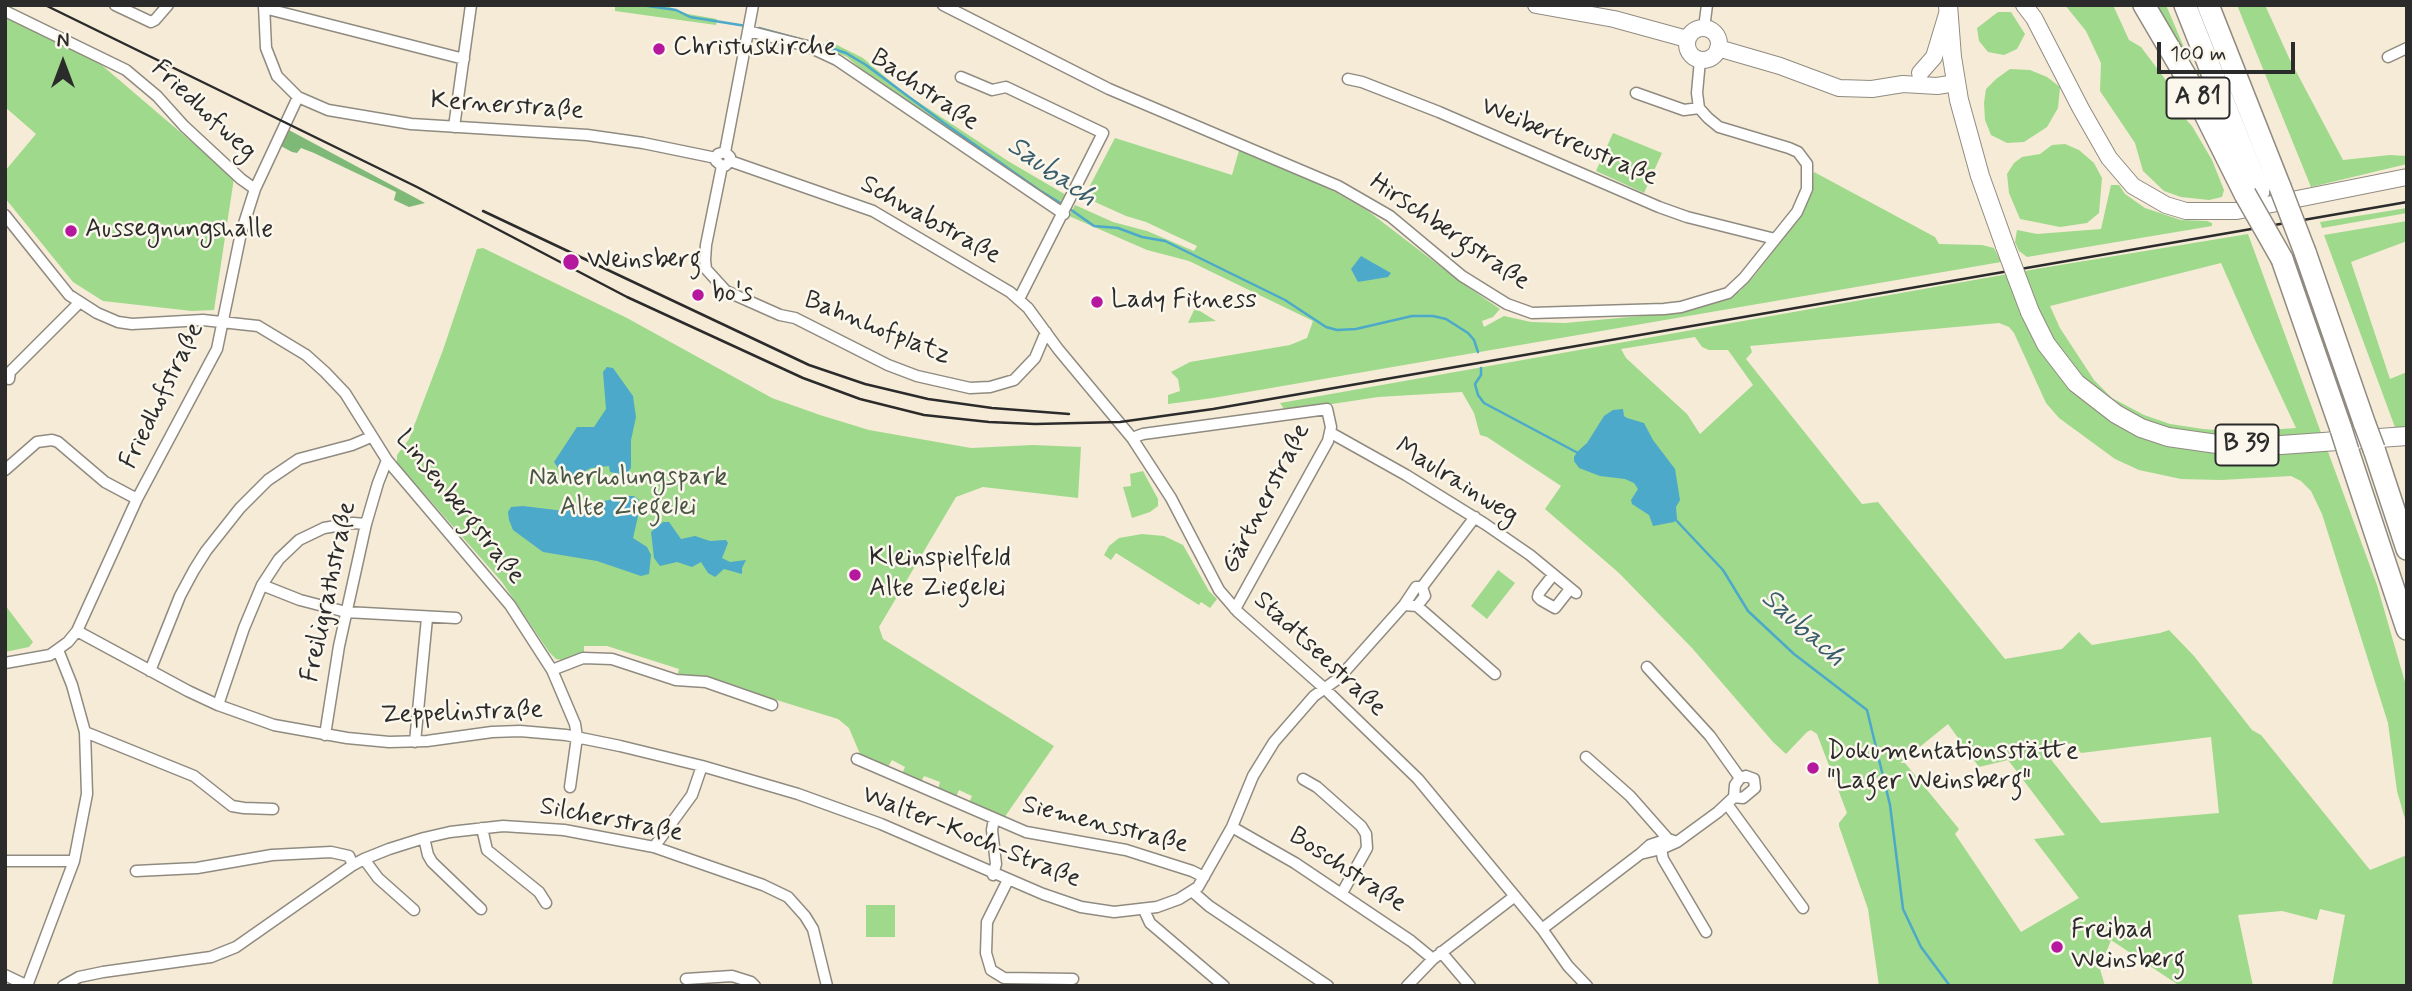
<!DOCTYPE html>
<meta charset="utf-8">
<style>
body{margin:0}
#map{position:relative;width:2412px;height:991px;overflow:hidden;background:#f6ebd7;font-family:Mynerve,sans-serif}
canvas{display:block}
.frame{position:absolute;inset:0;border:7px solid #2b2b2b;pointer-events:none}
.north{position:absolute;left:28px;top:28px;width:70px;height:70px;-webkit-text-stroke:5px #fbf7ec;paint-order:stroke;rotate:0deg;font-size:19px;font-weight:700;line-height:28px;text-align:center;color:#2b2b2b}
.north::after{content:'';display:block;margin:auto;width:24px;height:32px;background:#2b2b2b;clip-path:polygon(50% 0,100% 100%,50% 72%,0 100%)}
.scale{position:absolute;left:2157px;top:42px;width:138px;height:32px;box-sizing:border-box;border:4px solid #2b2b2b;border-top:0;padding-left:9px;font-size:21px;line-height:24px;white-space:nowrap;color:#2b2b2b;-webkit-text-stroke:5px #fbf7ec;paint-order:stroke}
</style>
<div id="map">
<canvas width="2412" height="991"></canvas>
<div class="frame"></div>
<div class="north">N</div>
<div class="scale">100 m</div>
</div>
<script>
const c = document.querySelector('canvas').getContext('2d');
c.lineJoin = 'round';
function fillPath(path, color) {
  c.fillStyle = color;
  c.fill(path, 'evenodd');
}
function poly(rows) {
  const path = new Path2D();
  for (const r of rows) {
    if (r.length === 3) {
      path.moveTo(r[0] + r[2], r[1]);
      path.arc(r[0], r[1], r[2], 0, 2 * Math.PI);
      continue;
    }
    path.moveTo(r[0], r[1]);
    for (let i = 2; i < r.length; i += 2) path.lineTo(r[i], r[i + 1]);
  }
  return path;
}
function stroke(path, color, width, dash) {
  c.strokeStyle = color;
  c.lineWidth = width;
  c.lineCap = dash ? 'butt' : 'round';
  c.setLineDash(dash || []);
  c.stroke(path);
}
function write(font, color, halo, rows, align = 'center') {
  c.font = font + ' Mynerve,sans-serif';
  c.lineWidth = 5;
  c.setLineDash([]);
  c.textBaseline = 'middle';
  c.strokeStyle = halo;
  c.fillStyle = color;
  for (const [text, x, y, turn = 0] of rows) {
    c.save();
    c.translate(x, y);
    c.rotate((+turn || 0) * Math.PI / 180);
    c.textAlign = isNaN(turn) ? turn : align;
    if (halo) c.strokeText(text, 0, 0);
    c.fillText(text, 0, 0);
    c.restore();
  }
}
const green = poly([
 [615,5,664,5,688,14,717,19,716,25,615,11],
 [2065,5,2113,5,2129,40,2141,47,2171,87,2180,113,2192,126,2212,160,2224,190,2222,197,2209,200,2181,197,2164,191,2143,171,2135,143,2100,91,2101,63,2086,31],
 [2152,5,2166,5,2197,78],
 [2237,5,2265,5,2290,60,2343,160,2390,155,2407,156,2407,164,2311,187],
 [1998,12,2011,12,2025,34,2017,49,2004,55,1988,52,1979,41,1977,28],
 [5,16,97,61,234,178,214,310,192,311,103,301,73,282,5,198,5,171,36,134,5,107],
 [827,40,863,58,903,92,1008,161,1066,195,1060,207,867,74,847,57,824,47],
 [2010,69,2030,70,2047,77,2060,87,2058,108,2047,127,2024,142,2007,143,1991,135,1985,120,1984,103,1986,89,1996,79],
 [1613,133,1662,153,1644,193,1596,171],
 [1115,138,1232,175,1240,147,1296,171,1295,174,1328,188,1368,211,1462,283,1500,309,1493,317,1482,321,1484,327,1504,316,1531,322,1565,323,1683,312,1727,299,1740,291,1755,275,1799,218,1810,195,1814,172,1935,237,1939,244,1982,245,1994,248,2001,262,1213,398,1168,404,1168,395,1180,391,1178,379,1171,372,1190,362,1290,345,1307,338,1313,321,1189,261,1147,250,1069,216,1075,205,1113,222,1147,231,1194,251,1197,246,1146,222,1126,216,1084,197],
 [2065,144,2079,150,2094,163,2102,178,2099,213,2087,223,2060,227,2020,219,2009,193,2007,174,2014,163,2022,157,2040,154,2052,145],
 [2111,185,2119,185,2125,194,2145,208,2181,220,2207,221,2212,223,2212,226,2027,257,2019,251,2015,242,2017,230,2037,234,2101,229],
 [2407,208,2407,213,2322,228,2320,222],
 [2407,221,2407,241,2351,262,2390,379,2407,372,2407,429,2396,430,2324,235],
 [2248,234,2377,585,2407,689,2407,826,2397,791,2388,723,2322,514,2311,491,2301,481,2291,476,2221,480,2181,479,2139,470,2115,459,2059,418,2046,403,2014,333,2009,327,1999,323,1750,346,1752,352,1746,359,1862,504,1878,502,2005,659,2062,649,2079,632,2092,645,2160,633,2169,630,2194,656,2252,730,2261,735,2370,870,2407,855,2407,986,2332,986,2345,915,2320,909,2317,920,2282,911,2238,915,2253,986,2180,986,2111,940,2100,969,2105,986,1879,986,1868,909,1839,826,1839,823,1847,813,1817,734,1811,730,1807,732,1786,754,1773,742,1692,648,1619,573,1545,509,1561,486,1487,437,1480,435,1474,413,1462,392,1378,397,1293,410,1284,409,1280,403,2042,268],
 [2221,263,2254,338,2296,428,2238,432,2203,429,2170,424,2144,415,2112,398,2094,380,2060,328,2050,306],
 [1695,337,1702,347,1709,350,1728,350,1753,385,1700,434,1687,414,1626,358,1621,349],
 [1948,724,1979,767,2008,760,2065,835,2034,839,2079,898,2021,932,1955,834,1959,829,1905,763,1900,763],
 [2211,737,2219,813,2101,823,2042,748,2073,743,2081,753],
 [483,248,627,318,772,398,820,415,869,430,971,448,1033,445,1081,447,1078,498,983,487,956,497,879,627,883,639,1054,746,1004,818,969,803,972,796,959,790,956,797,938,789,940,782,924,776,921,782,902,774,905,767,892,760,888,767,860,754,849,728,838,719,699,676,677,677,679,669,607,646,584,646,584,654,567,661,556,659,549,652,502,582,397,463,397,455,409,439,443,350,477,249],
 [1195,308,1216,321,1188,323],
 [1143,471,1158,499,1158,506,1150,512,1132,518,1123,487,1131,486,1130,474],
 [1142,534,1164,536,1183,545,1209,591,1217,599,1210,608,1201,602,1199,605,1116,553,1111,560,1104,555,1109,546,1119,538],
 [1498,570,1515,583,1487,619,1471,606],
 [5,605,33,642,29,647,5,652],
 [866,905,895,905,895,937,866,937]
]);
const forest = poly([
 [287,129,425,203,409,207,394,200,396,192,314,153,301,148,297,153,292,152,279,145]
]);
const water = poly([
 [1361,256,1375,264,1391,273,1388,277,1358,282,1351,269],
 [607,367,613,368,633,396,636,417,631,440,631,468,626,475,610,472,609,466,591,468,567,481,554,462,577,427,594,427,606,409,603,372],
 [1623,409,1624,416,1627,418,1644,423,1653,440,1675,469,1680,500,1676,507,1677,519,1674,522,1653,526,1649,515,1632,504,1631,500,1638,489,1634,483,1625,479,1600,476,1579,468,1574,461,1574,457,1577,452,1587,443,1604,416,1613,410],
 [625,496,634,496,639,500,639,512,633,538,647,547,651,555,649,574,641,576,597,561,543,552,513,530,509,520,508,512,511,507,523,506,564,511],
 [663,522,669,522,681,539,695,536,710,541,726,540,728,543,722,558,730,562,746,560,742,568,742,574,724,569,715,577,708,573,701,562,692,567,677,562,660,566,654,558,651,532]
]);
const stream = poly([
 [641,5,676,10,690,17,746,26],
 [759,28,825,46,846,53,866,65,944,123,1039,190,1062,204],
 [1067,207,1094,226,1118,228,1142,237,1165,241,1285,300,1326,327,1337,330,1356,329,1412,316,1433,316,1446,319,1468,333,1474,340,1478,352],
 [1481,368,1481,375,1475,384,1478,395,1484,403,1578,453],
 [1674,518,1723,570,1748,611,1794,654,1867,710,1890,805,1903,909,1921,947,1950,986]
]);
const street = poly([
 [115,5,151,22,155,20,168,5],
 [264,5,266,48,277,76,298,97,328,110,411,124,587,135,643,143,716,158],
 [943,5,1109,89,1338,186,1390,216,1462,276,1507,304,1532,313,1664,309,1681,307,1728,293,1744,278,1797,212,1807,189,1807,164,1798,152,1789,148,1719,127,1708,118,1699,108,1697,93,1700,60],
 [264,8,464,59],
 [5,11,126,70,157,96,184,126,241,179,255,189],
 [1704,28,1707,5],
 [748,31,807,46,837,60,1064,214],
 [2388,57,2407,48],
 [961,77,992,90,1006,87,1103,133,1019,299],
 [1348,79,1362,82,1439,112,1659,207,1687,217,1775,239],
 [1636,93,1684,110,1699,108],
 [454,127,471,5],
 [725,152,718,154,716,158,716,161,722,166,725,166,730,161,730,157,725,152,753,5],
 [730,161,873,211,1010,292,1028,308,1058,349,1132,438,1171,498,1219,590,1238,612,1324,688,1418,779,1542,929,1568,966,1587,986],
 [722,166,706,245,705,260,706,269,726,291,780,315,795,318,888,365,917,376,970,388,990,387,1014,380,1035,358,1046,332],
 [5,215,69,295,97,313,118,322,132,324,203,320,258,326,306,355,325,372,345,393,387,460,510,605,552,670,575,724,577,737,570,787],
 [9,379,10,372,79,303],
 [1331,433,1406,475,1485,524,1530,555,1576,593],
 [1132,438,1143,434,1327,409,1331,427,1328,441,1235,609],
 [5,470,37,442,52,440,58,442,105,482,137,499],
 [1553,575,1539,593,1538,597,1541,600,1555,608,1570,589],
 [262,585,300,600,346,612,456,618],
 [1416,587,1422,587,1425,596,1417,606,1404,605,1416,587],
 [1422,587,1475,517],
 [1417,606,1495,674],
 [77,631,188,691,218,705,274,725,347,738,389,742,427,741,492,732,520,731,566,735,620,746,702,766,798,794,881,824,1043,894,1081,907,1114,912,1157,907,1179,899,1198,887,1232,827,1253,776,1274,742,1314,696,1339,678,1404,605],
 [5,663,50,655,68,642,77,631,137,499,217,349,241,233,255,189,298,97],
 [1647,667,1710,736,1740,778],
 [552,670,583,658,612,659,676,680,706,682,772,705],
 [150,671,180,596,194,570,206,551,240,508,268,480,299,459,352,445,371,437],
 [218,705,244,628,262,585,279,559,299,540,324,528,353,523,366,524],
 [85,732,194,776,232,806,244,808,273,809],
 [325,735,339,646,366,524,378,483,387,460],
 [415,742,427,618],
 [1586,757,1630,796,1668,839],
 [857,759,1026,832,1126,850,1192,871,1204,877],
 [1746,776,1754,779,1755,788,1743,798,1734,797,1735,785,1740,778,1746,776],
 [1303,779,1317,787,1361,826,1366,834,1367,848,1342,893],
 [1727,804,1803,908],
 [1232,827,1295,863,1411,941,1433,959],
 [482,828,487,850,539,892,546,903],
 [424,838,428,855,432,862,481,909],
 [1668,839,1677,842,1661,849,1640,854,1650,845,1668,839],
 [1677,842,1718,812,1734,797],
 [654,847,692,795,702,766],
 [1661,849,1663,859,1706,932],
 [364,859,378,878,414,910],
 [5,861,74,861],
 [136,871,197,868,272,855,331,852,349,856,353,865],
 [993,875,996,864,992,830,994,819],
 [1008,880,987,922,986,953,991,970,1004,978,1073,979],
 [1193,892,1209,906,1328,986],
 [1144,910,1150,923,1224,986],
 [1542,929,1640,854],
 [1441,952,1470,986],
 [5,975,28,986],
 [686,979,732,976,751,982,755,986],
 [27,986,74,861,87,794,85,732,72,685,58,650],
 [63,986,79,977,103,972,211,957,236,947,353,865,364,859,389,849,424,838,450,832,503,826,564,830,654,847,763,885,788,897,805,916,813,929,827,986],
 [1407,986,1433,959,1515,896]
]);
const secondary = poly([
 [1536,5,1614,19,1687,39],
 [2024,5,2034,18,2081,109,2109,158,2133,186,2166,205,2186,211,2237,211,2407,177],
 [1703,44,16],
 [1718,48,1780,66,1839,88,1872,89,1903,84,1937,86,1956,83],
 [1920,73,1934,57,1947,14]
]);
const primary = poly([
 [1948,5,1952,57,1959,100,1980,176,2005,246],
 [2030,312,2046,344,2076,383,2116,414,2141,428,2168,437,2224,445,2281,445,2407,436]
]);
const highway = poly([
 [2144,5,2188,80,2245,194],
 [2185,5,2259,191],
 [2208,5,2280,187],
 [2305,252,2365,425],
 [2282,259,2341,429],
 [2374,449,2407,549],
 [2348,451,2407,629]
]);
const rail = poly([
 [45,5,417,187,627,297,803,378,860,399,924,415,989,422,1035,424,1120,422,1213,409,2407,202],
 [483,211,809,365,865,384,928,399,992,408,1069,414]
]);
const primaryBridge = poly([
 [2005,246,2030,312]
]);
const highwayBridge = poly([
 [2280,187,2305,252],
 [2245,194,2282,259],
 [2365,425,2374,449],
 [2341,429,2348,451]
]);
const markers = [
 [659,49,7,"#b5179e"],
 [71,231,7,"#b5179e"],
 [571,262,9,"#b5179e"],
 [698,295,7,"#b5179e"],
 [1097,302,7,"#b5179e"],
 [855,575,7,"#b5179e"],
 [1813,768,7,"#b5179e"],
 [2057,947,7,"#b5179e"]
];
const shields = [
 [2198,98,63],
 [2247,445,63]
];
const shieldNames = [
 ["A 81",2198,98],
 ["B 39",2247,445]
];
const poiNames = [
 ["Christuskirche",673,49],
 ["Aussegnungshalle",85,231],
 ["Weinsberg",587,262],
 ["bo's",712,295],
 ["Lady Fitness",1111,302],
 ["Kleinspielfeld",869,560],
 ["Alte Ziegelei",869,590],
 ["Dokumentationsstätte",1827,753],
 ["\"Lager Weinsberg\"",1827,783],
 ["Freibad",2071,932],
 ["Weinsberg",2071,962]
];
const streetNames = [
 ["Bachstraße",924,91,34],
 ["Kernerstraße",507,107,4],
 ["Friedhofweg",203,111,43],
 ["Weibertreustraße",1569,143,23],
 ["Schwabstraße",930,221,29],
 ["Hirschbergstraße",1449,233,34],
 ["Bahnhofplatz",877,329,22],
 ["Friedhofstraße",163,396,-64],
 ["Maulrainweg",1456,482,32],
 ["Gärtnerstraße",1267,499,-63],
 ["Linsenbergstraße",459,508,51],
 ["Freiligrathstraße",330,592,-78],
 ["Stadtseestraße",1319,655,43],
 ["Zeppelinstraße",462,714,-2],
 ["Silcherstraße",611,821,11],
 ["Siemensstraße",1105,826,14],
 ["Walter-Koch-Straße",971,838,22],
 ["Boschstraße",1347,871,33]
];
const parkNames = [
 ["Naherholungspark",628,479],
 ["Alte Ziegelei",628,509]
];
const waterNames = [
 ["Saubach",1051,173,35],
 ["Saubach",1802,629,42]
];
fillPath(green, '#9fd98c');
fillPath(forest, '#7fb978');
fillPath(water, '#4ca9ca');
stroke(stream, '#4ca9ca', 2.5);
stroke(street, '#908b81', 13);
stroke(secondary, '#908b81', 18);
stroke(primary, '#908b81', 20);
stroke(highway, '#908b81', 24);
stroke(street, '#fff', 10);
stroke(secondary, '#fff', 16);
stroke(primary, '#fff', 18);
stroke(highway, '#fff', 21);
stroke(rail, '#2b2b2b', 2.5);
stroke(primaryBridge, '#908b81', 20, []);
stroke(highwayBridge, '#908b81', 24, []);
stroke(primaryBridge, '#fff', 18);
stroke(highwayBridge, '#fff', 21);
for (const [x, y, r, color] of markers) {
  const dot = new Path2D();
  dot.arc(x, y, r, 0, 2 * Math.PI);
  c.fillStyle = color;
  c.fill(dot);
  stroke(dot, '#fbf7ec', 2.5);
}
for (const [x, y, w] of shields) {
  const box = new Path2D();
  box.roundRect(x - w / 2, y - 20.5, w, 41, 5);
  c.fillStyle = '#fbf7ec';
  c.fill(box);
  stroke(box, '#2b2b2b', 2);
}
write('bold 24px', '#2b2b2b', null, shieldNames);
write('26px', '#2b2b2b', '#fbf7ec', poiNames, 'left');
write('26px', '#2b2b2b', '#fbf7ec', streetNames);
write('26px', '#485643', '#fbf7ec', parkNames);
write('italic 28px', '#385d6b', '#fbf7ec', waterNames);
</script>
